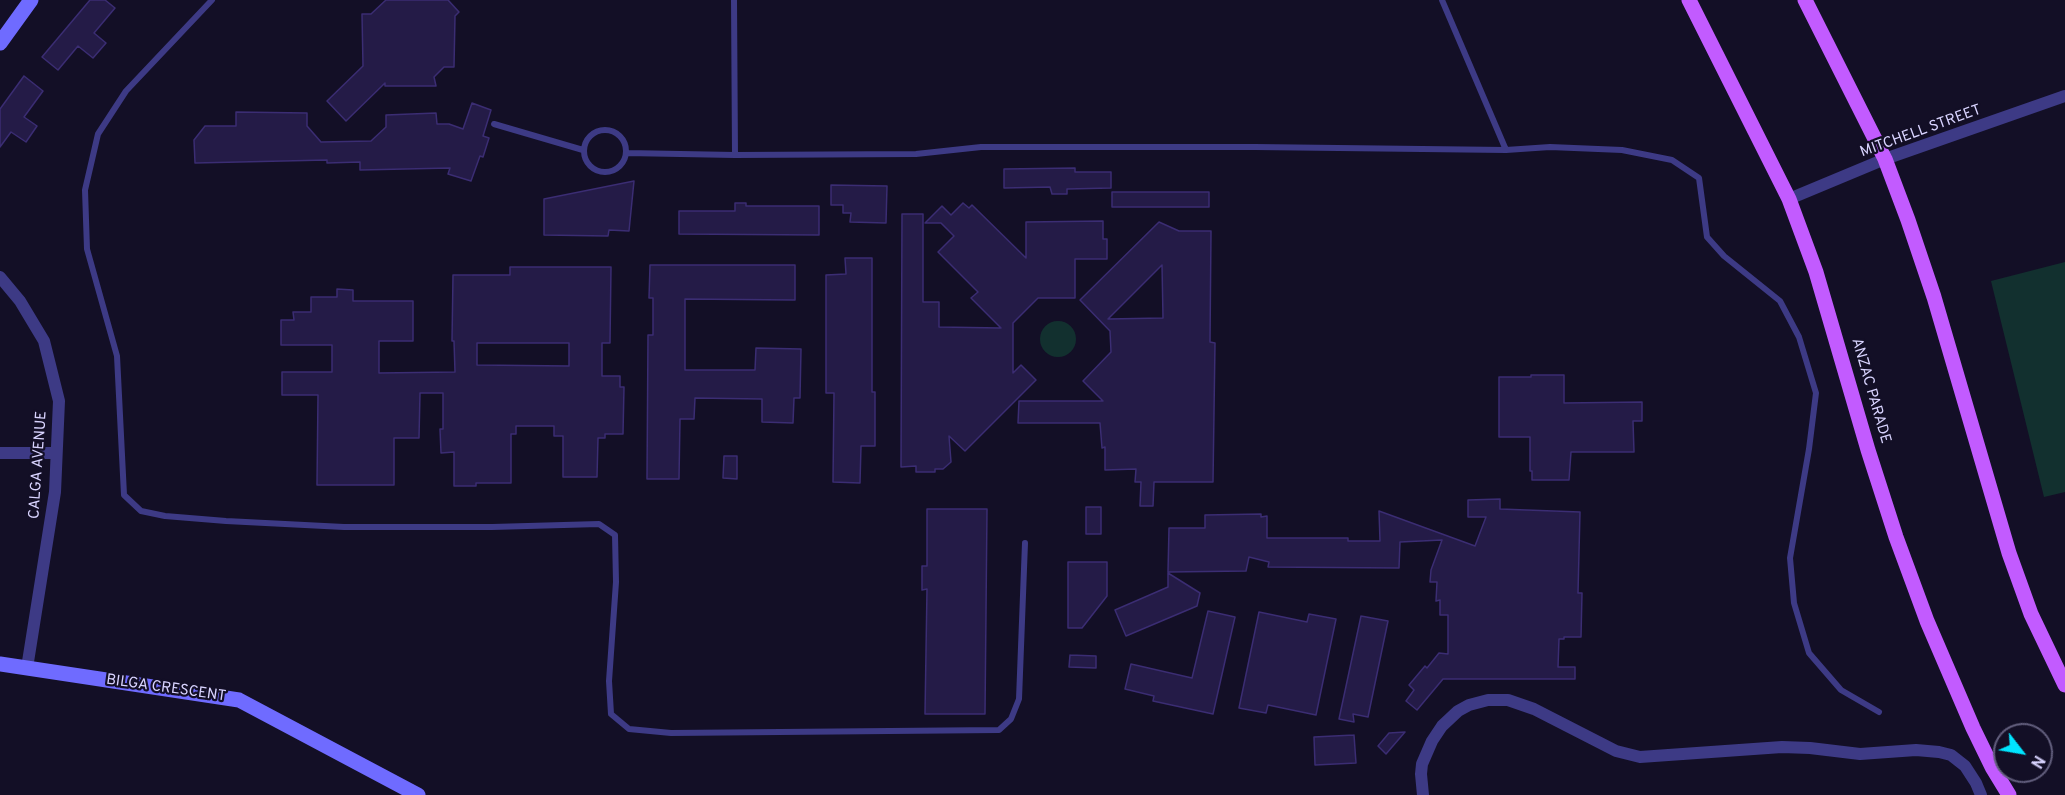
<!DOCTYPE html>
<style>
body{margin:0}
#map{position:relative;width:2065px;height:795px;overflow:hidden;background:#130f26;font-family:Overpass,sans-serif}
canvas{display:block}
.north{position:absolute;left:1993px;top:723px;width:60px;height:60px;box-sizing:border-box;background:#130f26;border:2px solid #625e7d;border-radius:50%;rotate:121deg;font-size:16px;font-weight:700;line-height:24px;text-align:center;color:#d9d4ff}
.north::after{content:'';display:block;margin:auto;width:21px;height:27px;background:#00e5ff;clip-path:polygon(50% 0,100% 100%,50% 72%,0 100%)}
</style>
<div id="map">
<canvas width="2065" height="795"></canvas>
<div class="north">N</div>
</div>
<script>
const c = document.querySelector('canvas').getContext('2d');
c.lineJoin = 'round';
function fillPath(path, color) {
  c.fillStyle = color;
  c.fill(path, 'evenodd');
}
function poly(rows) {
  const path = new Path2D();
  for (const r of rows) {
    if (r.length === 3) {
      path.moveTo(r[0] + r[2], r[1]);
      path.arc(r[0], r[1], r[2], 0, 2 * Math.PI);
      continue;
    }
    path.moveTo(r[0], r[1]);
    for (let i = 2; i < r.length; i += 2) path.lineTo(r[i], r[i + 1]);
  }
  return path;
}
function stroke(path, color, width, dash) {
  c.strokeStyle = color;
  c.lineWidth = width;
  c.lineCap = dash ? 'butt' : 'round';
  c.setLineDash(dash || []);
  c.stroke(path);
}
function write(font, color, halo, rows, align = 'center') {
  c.font = font + ' Overpass,sans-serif';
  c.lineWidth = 4.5;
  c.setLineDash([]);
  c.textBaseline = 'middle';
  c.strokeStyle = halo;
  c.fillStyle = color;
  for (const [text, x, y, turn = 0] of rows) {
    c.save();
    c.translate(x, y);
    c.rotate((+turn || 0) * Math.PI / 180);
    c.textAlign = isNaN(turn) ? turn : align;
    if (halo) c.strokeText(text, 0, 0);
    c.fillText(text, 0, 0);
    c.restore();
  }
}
const green = poly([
 [2065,262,2065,492,2044,497,1991,281],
 [1058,339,18]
]);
const building = poly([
 [90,0,105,0,115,8,94,33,106,43,93,58,78,46,58,70,42,57,90,0],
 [386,0,448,0,459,12,455,16,454,67,444,67,434,77,436,86,385,86,385,83,346,121,327,101,363,66,362,14,371,14,386,0],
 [24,76,43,91,24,117,37,126,26,142,11,132,0,147,0,109,24,76],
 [472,103,491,110,483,136,489,138,483,157,480,156,471,181,448,174,450,168,360,170,360,162,327,163,327,160,195,163,194,140,205,126,236,126,236,112,307,113,307,126,321,142,371,141,386,127,386,115,436,113,437,124,449,124,463,129,472,103],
 [1075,168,1075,172,1111,172,1111,188,1067,189,1067,194,1052,194,1050,187,1004,188,1004,169,1075,168],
 [634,181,629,231,609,230,608,236,544,235,544,199,634,181],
 [831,185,887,186,886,223,850,222,851,213,843,213,843,205,831,205,831,185],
 [1112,192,1209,192,1209,207,1112,207,1112,192],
 [735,203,746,203,746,206,819,206,819,235,679,234,679,211,735,211,735,203],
 [963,203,969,208,972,205,1026,258,1026,222,1103,221,1103,239,1107,239,1107,259,1075,259,1075,298,1038,298,1013,323,1013,373,1021,365,1036,380,965,451,949,436,951,462,943,469,935,469,935,472,916,472,916,466,901,467,902,214,923,214,923,302,939,302,939,327,1001,328,971,298,978,292,938,252,954,236,941,223,925,223,942,206,951,215,963,203],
 [1159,222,1179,231,1211,231,1210,342,1215,343,1213,482,1154,482,1153,506,1140,506,1141,482,1135,482,1136,469,1105,470,1105,447,1102,448,1100,423,1018,423,1019,401,1103,401,1083,381,1111,352,1110,331,1080,300,1159,222],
 [1162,265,1163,318,1108,319,1162,265],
 [845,258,872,258,872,392,875,392,875,446,861,446,860,483,833,482,834,393,826,393,826,275,846,274,845,258],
 [650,265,795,265,795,300,685,299,685,370,755,370,756,348,801,349,800,398,794,398,793,423,762,422,762,399,695,398,694,419,680,419,679,479,647,479,648,335,653,335,653,298,649,298,650,265],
 [510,267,611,267,610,343,602,343,602,376,620,376,620,387,624,387,623,434,605,434,605,438,598,438,597,477,563,477,563,436,554,436,554,426,516,426,516,434,511,434,511,483,476,483,476,486,454,486,454,452,441,453,440,429,443,429,443,393,420,393,419,438,394,438,394,485,317,485,318,395,282,395,282,372,332,372,332,345,281,345,281,320,294,320,293,312,311,312,311,297,337,297,337,289,353,290,353,301,413,301,413,341,379,341,379,373,455,372,454,341,452,341,453,275,510,275,510,267],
 [477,343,569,343,569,366,477,365,477,343],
 [1531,375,1564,375,1564,403,1642,402,1642,421,1633,421,1634,452,1571,452,1569,480,1532,480,1532,471,1530,471,1530,437,1499,437,1499,377,1531,377,1531,375],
 [724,456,737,456,737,479,723,478,724,456],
 [1500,499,1500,509,1580,512,1578,593,1582,593,1581,637,1564,637,1564,639,1559,639,1558,667,1575,667,1575,679,1443,679,1417,710,1406,701,1414,690,1409,685,1425,666,1427,668,1439,653,1448,654,1448,615,1440,615,1440,600,1436,601,1437,582,1430,582,1431,570,1442,540,1400,542,1399,568,1268,567,1269,562,1249,557,1246,571,1168,572,1169,528,1205,528,1205,515,1261,514,1261,517,1267,516,1267,538,1348,538,1348,541,1380,541,1379,511,1475,546,1486,517,1468,517,1468,500,1500,499],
 [1086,507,1101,507,1101,534,1086,534,1086,507],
 [927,509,987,509,985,714,925,714,927,589,922,590,922,566,927,566,927,509],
 [1068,562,1107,562,1107,596,1082,628,1068,628,1068,562],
 [1168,573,1200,593,1197,606,1126,636,1115,610,1168,587,1168,573],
 [1208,611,1235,617,1213,714,1153,701,1154,696,1125,689,1131,664,1192,678,1208,611],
 [1259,612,1307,622,1309,614,1336,619,1316,715,1268,705,1266,713,1239,708,1259,612],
 [1361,616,1388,621,1368,717,1353,714,1354,722,1339,719,1361,616],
 [1070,655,1096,656,1096,668,1069,667,1070,655],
 [1405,732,1386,754,1378,746,1389,733,1405,732],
 [1354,735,1356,763,1315,765,1314,737,1354,735]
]);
const lane = poly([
 [212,0,126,91,98,134,85,190,87,249,117,356,124,495,141,511,165,516,226,521,344,527,492,527,599,524,615,535,616,582,609,681,611,714,629,729,671,733,999,730,1011,719,1019,699,1025,543],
 [734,0,735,155],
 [1442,0,1506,150],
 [494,124,583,150],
 [605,151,21],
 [626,153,735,155,916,154,981,147,1255,147,1506,150,1550,147,1622,150,1672,160,1699,178,1707,237,1724,256,1780,301,1799,337,1816,393,1809,449,1790,558,1794,603,1809,653,1841,690,1879,712]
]);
const street = poly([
 [1789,199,1885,159,2065,96],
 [0,277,20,301,44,341,59,401,55,492,27,668],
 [0,453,56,453],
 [1423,795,1421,774,1422,764,1432,741,1442,726,1458,711,1469,705,1488,700,1508,700,1534,709,1616,751,1640,757,1782,747,1810,748,1860,754,1916,750,1939,752,1951,755,1965,766,1976,783,1981,795]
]);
const secondary = poly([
 [0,43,31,0],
 [0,664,239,700,418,795]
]);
const primary = poly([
 [1689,0,1789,199,1816,272,1868,450,1896,537,1927,621,1973,728,1992,767,2009,795],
 [1805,0,1885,159,1908,220,1934,297,2009,553,2031,614,2065,685]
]);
const streetNames = [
 ["MITCHELL STREET",1921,132,-20],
 ["ANZAC PARADE",1870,391,74],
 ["CALGA AVENUE",39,465,-86],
 ["BILGA CRESCENT",166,689,8]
];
fillPath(green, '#12302f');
fillPath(building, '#241b47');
stroke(building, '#3b2d73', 1.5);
stroke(lane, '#3d3a85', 6);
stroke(street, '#3d3a85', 12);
stroke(secondary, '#6f6bff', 15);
stroke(primary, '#c25bff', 15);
write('15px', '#d9d4ff', '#130f26', streetNames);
</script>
